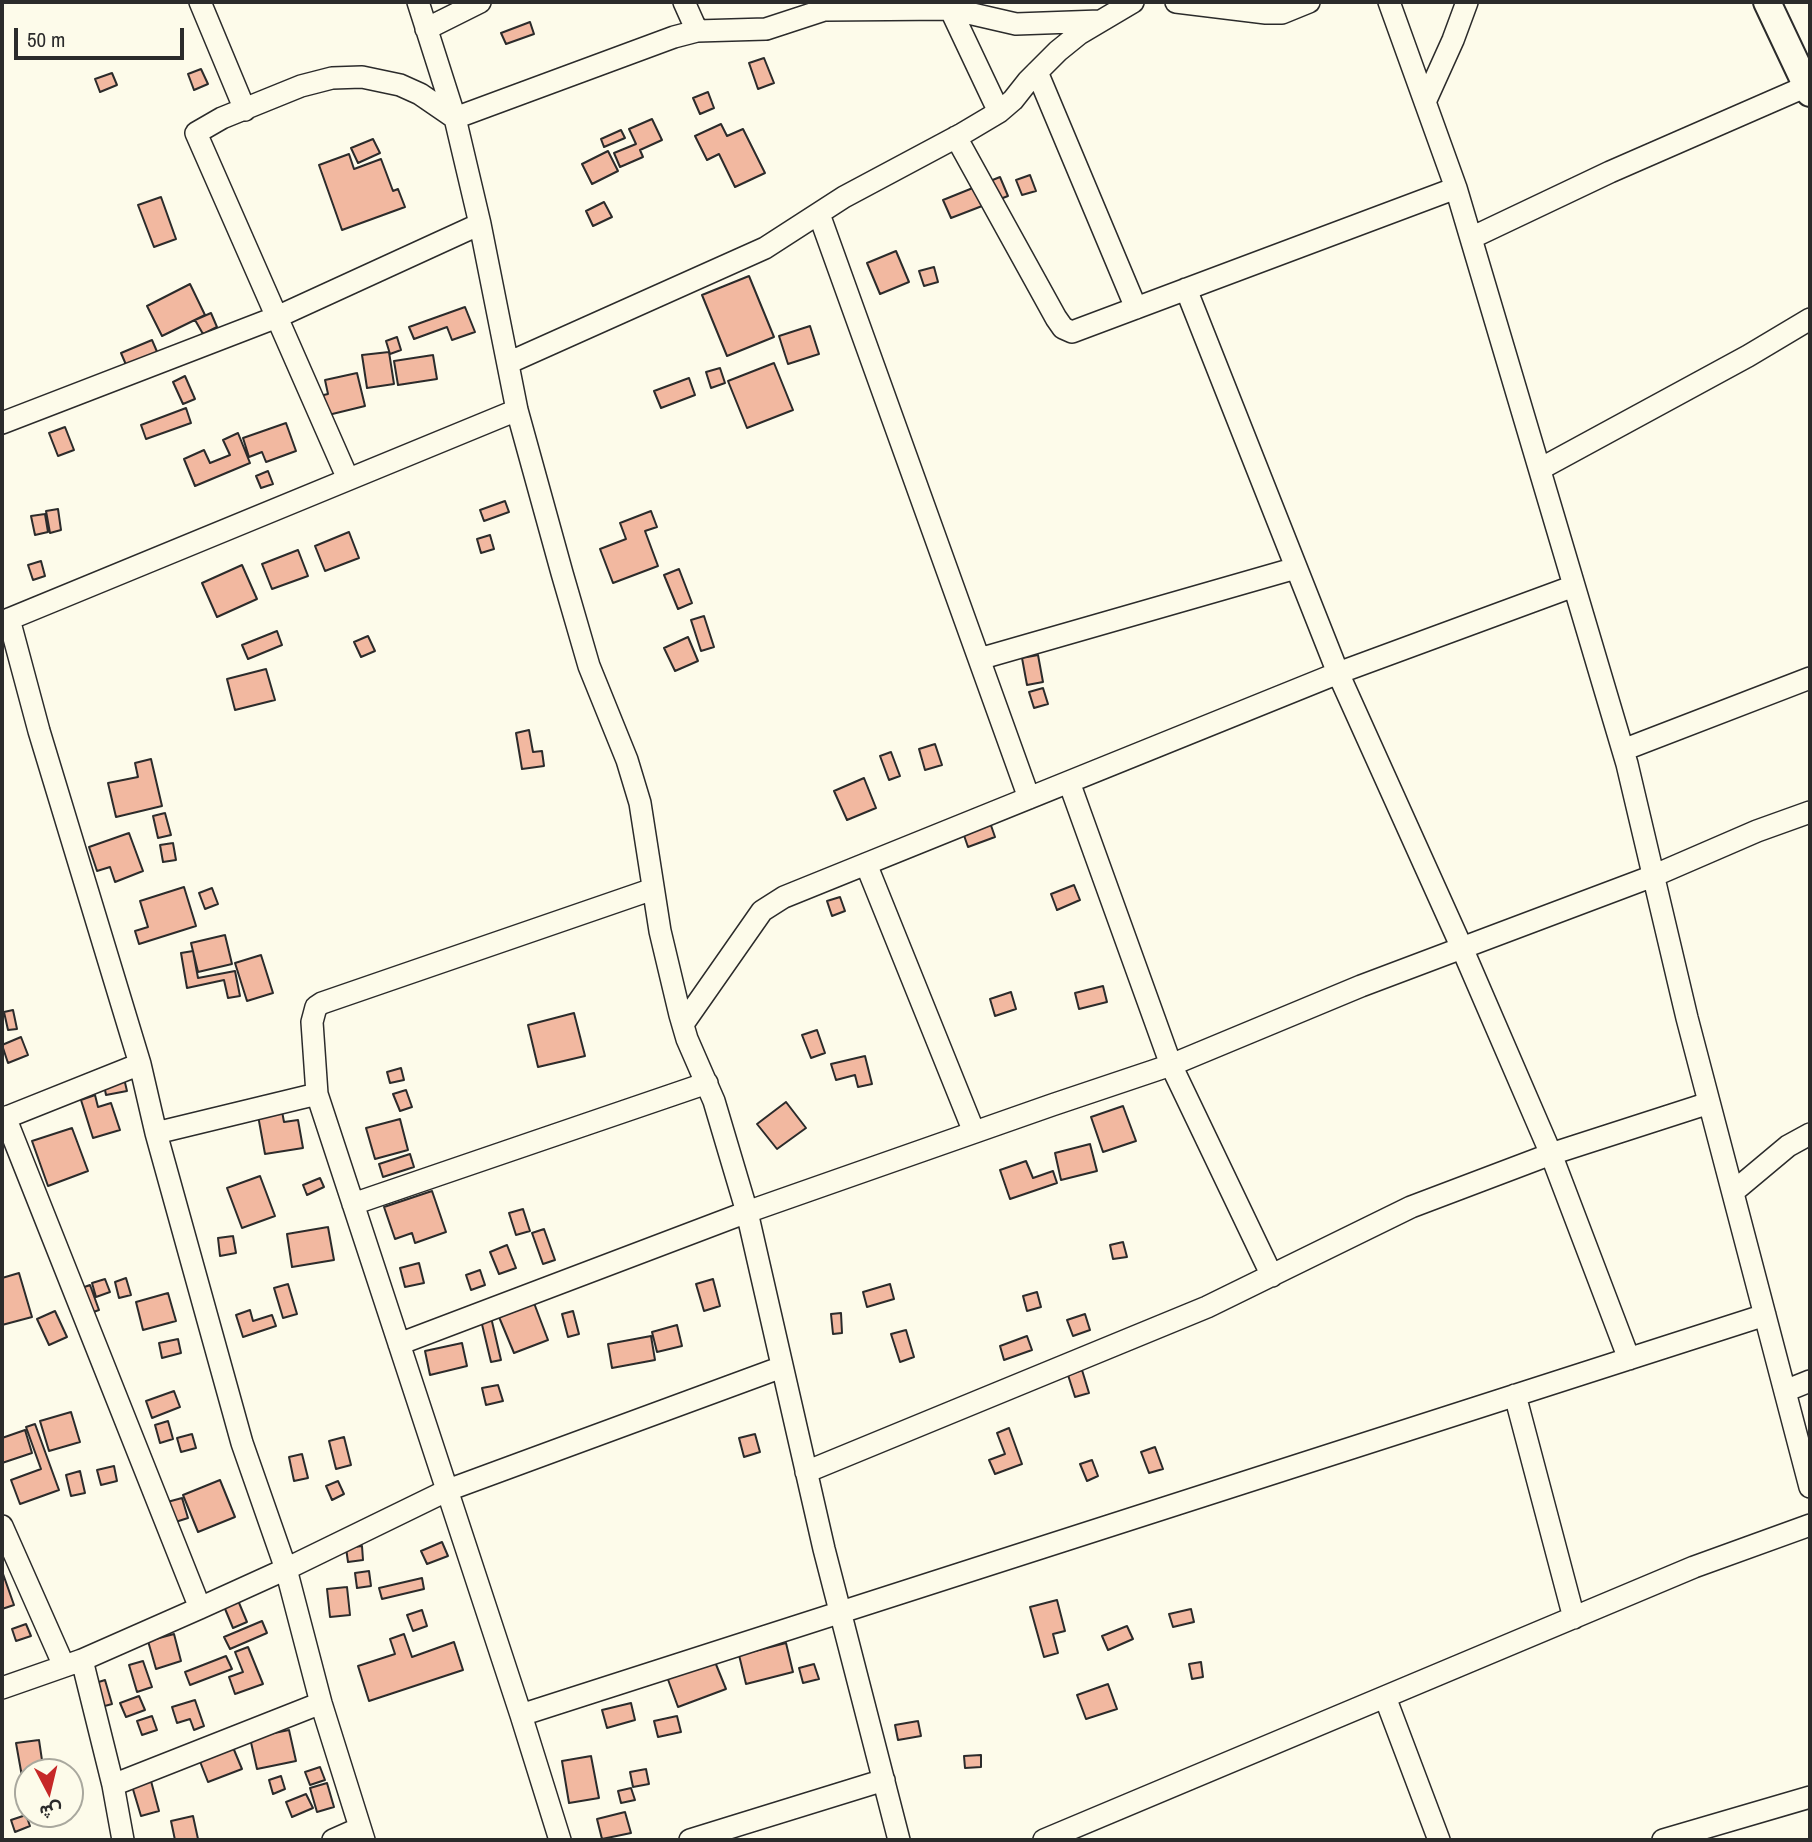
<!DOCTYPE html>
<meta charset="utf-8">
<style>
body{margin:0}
#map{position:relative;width:1812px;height:1842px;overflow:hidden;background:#fdfbea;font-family:"Archivo Narrow",Vazirmatn,sans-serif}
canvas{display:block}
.frame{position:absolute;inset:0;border:4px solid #2b2b2b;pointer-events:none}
.north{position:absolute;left:14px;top:1758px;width:70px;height:70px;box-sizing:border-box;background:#fdfbea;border:2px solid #a9a89e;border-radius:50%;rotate:173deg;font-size:19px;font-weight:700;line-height:28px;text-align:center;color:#2b2b2b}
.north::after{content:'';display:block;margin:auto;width:24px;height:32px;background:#c62828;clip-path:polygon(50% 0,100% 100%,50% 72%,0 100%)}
.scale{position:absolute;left:14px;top:28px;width:170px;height:32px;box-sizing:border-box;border:4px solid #2b2b2b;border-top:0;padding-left:9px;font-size:21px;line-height:24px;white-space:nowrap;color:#2b2b2b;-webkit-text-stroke:5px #fdfbea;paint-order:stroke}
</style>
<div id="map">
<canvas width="1812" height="1842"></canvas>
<div class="frame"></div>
<div class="north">ش</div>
<div class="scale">50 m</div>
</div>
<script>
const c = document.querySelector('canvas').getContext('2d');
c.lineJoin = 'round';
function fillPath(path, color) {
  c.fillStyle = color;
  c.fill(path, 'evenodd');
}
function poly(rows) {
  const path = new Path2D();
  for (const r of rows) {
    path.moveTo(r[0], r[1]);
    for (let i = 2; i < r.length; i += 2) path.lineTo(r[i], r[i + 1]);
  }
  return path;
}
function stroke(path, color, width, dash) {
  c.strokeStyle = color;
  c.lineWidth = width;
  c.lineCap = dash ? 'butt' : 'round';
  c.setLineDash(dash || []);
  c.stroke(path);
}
const building = poly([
 [530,22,534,34,506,44,501,33,530,22],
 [764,58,774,83,758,89,749,63,764,58],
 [201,69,208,84,194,90,188,74,201,69],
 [112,73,117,85,100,92,95,79,112,73],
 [708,92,714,108,700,114,693,98,708,92],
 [652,119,662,140,640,150,643,157,620,167,614,153,636,144,629,129,652,119],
 [721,124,727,136,743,129,765,173,735,187,719,154,707,160,695,136,721,124],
 [621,130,625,138,604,147,601,139,621,130],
 [373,139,380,153,358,163,351,148,373,139],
 [608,151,618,171,592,184,582,164,608,151],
 [349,154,354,169,381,159,393,191,398,189,405,207,342,230,319,165,349,154],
 [1030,175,1036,191,1022,195,1016,180,1030,175],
 [1000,177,1008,196,951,218,943,200,1000,177],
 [161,197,176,239,154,247,138,205,161,197],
 [604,202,612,217,593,226,586,211,604,202],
 [896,251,909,282,880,294,867,263,896,251],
 [934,267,938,282,924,286,919,271,934,267],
 [749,276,774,337,727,356,702,295,749,276],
 [190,284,205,315,162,336,147,306,190,284],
 [465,307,475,332,452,340,447,327,414,339,409,327,465,307],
 [211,313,217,327,203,334,195,320,211,313],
 [810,326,819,354,788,364,779,336,810,326],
 [397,337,401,350,390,354,386,341,397,337],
 [152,340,158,354,127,367,121,353,152,340],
 [389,352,394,384,367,388,362,355,389,352],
 [433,355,437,379,398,385,394,361,433,355],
 [774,363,793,410,747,428,728,381,774,363],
 [720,368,725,383,711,388,706,372,720,368],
 [357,373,365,406,320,417,315,397,328,394,325,380,357,373],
 [185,376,195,399,183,404,173,382,185,376],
 [689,378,695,395,661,408,654,391,689,378],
 [186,408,191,423,146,439,141,425,186,408],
 [286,423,296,451,266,462,262,452,249,457,243,438,286,423],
 [65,427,74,450,58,456,49,433,65,427],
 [238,433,250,463,195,486,184,459,204,450,210,463,230,455,223,440,238,433],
 [268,471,273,484,261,488,256,476,268,471],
 [505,501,509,512,484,521,480,510,505,501],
 [58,509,61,530,50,533,46,511,58,509],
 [651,511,657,527,645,531,658,566,613,583,600,549,626,539,620,523,651,511],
 [45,514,48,532,35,535,31,516,45,514],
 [349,532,359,558,325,571,315,546,349,532],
 [490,535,494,549,481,553,477,539,490,535],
 [298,550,308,576,272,589,262,564,298,550],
 [41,561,45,576,33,580,28,565,41,561],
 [242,565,257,599,217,617,202,583,242,565],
 [679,569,692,603,678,609,664,575,679,569],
 [704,616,714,647,701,651,691,620,704,616],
 [277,631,282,645,248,659,242,645,277,631],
 [368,636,375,651,361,657,354,642,368,636],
 [688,637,698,661,675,671,664,648,688,637],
 [1038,655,1043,682,1027,685,1022,658,1038,655],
 [266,669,275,700,235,710,227,679,266,669],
 [1043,688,1048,704,1034,708,1029,692,1043,688],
 [529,730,533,752,542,751,544,766,522,769,516,733,529,730],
 [935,744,942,765,925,770,919,749,935,744],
 [891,752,900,776,889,780,880,756,891,752],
 [151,759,162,806,116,817,108,783,138,777,135,763,151,759],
 [864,778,876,808,847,820,834,791,864,778],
 [986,811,995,837,968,847,959,821,986,811],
 [165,813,171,835,158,838,153,816,165,813],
 [129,833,143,871,115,882,110,867,97,871,89,847,129,833],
 [173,843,176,860,163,862,160,845,173,843],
 [1074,885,1080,900,1057,910,1051,894,1074,885],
 [184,887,196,926,139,944,135,931,148,927,140,901,184,887],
 [212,888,218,904,205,909,199,893,212,888],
 [840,897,845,911,832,916,827,901,840,897],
 [225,935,232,964,198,972,191,943,225,935],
 [193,951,198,978,235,971,240,996,228,998,224,980,187,988,181,953,193,951],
 [261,955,273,993,247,1001,235,963,261,955],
 [1103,986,1107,1002,1079,1009,1075,993,1103,986],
 [1011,992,1016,1009,995,1016,990,999,1011,992],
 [13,1010,17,1029,8,1030,4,1012,13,1010],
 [574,1013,585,1056,538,1067,528,1025,574,1013],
 [817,1030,825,1053,811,1058,802,1035,817,1030],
 [21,1037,28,1055,8,1063,2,1045,21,1037],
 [865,1056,872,1084,858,1087,855,1075,836,1080,831,1064,865,1056],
 [121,1066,127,1091,106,1095,101,1070,121,1066],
 [401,1068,404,1080,390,1083,387,1072,401,1068],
 [406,1090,412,1107,400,1111,393,1094,406,1090],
 [95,1095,98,1107,111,1103,120,1130,93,1138,81,1100,95,1095],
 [786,1102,806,1128,777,1149,757,1124,786,1102],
 [281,1106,284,1122,298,1120,303,1148,265,1154,257,1110,281,1106],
 [1123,1106,1136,1141,1103,1152,1091,1117,1123,1106],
 [400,1119,408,1150,375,1159,366,1128,400,1119],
 [72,1128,88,1171,48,1186,32,1141,72,1128],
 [1090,1144,1097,1171,1061,1180,1055,1153,1090,1144],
 [410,1154,414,1167,383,1177,379,1164,410,1154],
 [1026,1161,1033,1178,1053,1171,1057,1183,1010,1199,1000,1170,1026,1161],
 [260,1176,275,1216,242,1228,227,1188,260,1176],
 [320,1178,324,1187,307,1195,303,1185,320,1178],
 [432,1191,446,1232,415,1243,412,1233,395,1239,384,1207,432,1191],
 [523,1209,530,1231,516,1235,509,1213,523,1209],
 [328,1227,334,1260,292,1267,287,1234,328,1227],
 [544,1229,555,1260,543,1264,532,1233,544,1229],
 [233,1236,236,1253,220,1256,218,1238,233,1236],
 [1123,1242,1127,1257,1113,1259,1110,1245,1123,1242],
 [507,1245,516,1268,499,1274,490,1252,507,1245],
 [419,1263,424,1283,405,1287,400,1268,419,1263],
 [480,1270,485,1285,471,1290,466,1275,480,1270],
 [19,1273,32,1317,2,1325,2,1278,19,1273],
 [126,1278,131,1295,119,1298,115,1282,126,1278],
 [105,1279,110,1292,96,1297,92,1283,105,1279],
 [713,1279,720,1306,704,1311,696,1284,713,1279],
 [288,1284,297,1314,283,1318,274,1288,288,1284],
 [890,1284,894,1299,867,1307,863,1292,890,1284],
 [90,1285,99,1310,85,1315,76,1290,90,1285],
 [1037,1292,1041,1307,1027,1311,1023,1296,1037,1292],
 [168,1293,176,1321,143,1330,136,1302,168,1293],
 [534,1303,548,1340,514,1353,499,1317,534,1303],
 [250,1310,253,1321,272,1315,276,1326,243,1337,236,1315,250,1310],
 [55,1311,67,1337,49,1345,37,1319,55,1311],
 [573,1311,579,1334,568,1337,562,1314,573,1311],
 [490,1313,501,1360,491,1362,480,1316,490,1313],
 [841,1313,842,1333,833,1334,831,1314,841,1313],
 [1085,1314,1090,1330,1073,1336,1067,1320,1085,1314],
 [677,1325,682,1346,657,1352,652,1332,677,1325],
 [906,1330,914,1357,900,1362,891,1334,906,1330],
 [651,1336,655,1360,612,1368,608,1344,651,1336],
 [1027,1336,1032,1350,1004,1360,1000,1346,1027,1336],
 [178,1339,181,1353,162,1358,159,1343,178,1339],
 [462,1343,467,1366,430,1375,425,1351,462,1343],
 [1082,1370,1089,1393,1075,1397,1068,1375,1082,1370],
 [498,1385,503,1401,486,1405,482,1388,498,1385],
 [174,1391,180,1407,152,1418,146,1401,174,1391],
 [71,1412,80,1442,49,1451,40,1421,71,1412],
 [168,1421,173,1439,160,1443,155,1425,168,1421],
 [35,1424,59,1490,20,1504,11,1480,41,1469,26,1427,35,1424],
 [1009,1428,1022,1464,995,1474,989,1460,1005,1454,997,1433,1009,1428],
 [25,1430,32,1453,2,1463,2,1438,25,1430],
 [192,1434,196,1448,181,1452,177,1438,192,1434],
 [755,1434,760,1452,744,1457,739,1438,755,1434],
 [344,1437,351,1465,336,1469,329,1441,344,1437],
 [1155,1447,1163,1469,1149,1473,1141,1452,1155,1447],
 [302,1454,308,1478,294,1481,289,1457,302,1454],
 [1092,1460,1098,1476,1087,1481,1080,1464,1092,1460],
 [114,1466,117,1481,101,1485,97,1470,114,1466],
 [80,1471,85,1493,71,1496,66,1475,80,1471],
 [220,1480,235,1517,198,1532,183,1495,220,1480],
 [338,1481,344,1494,332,1500,326,1486,338,1481],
 [182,1498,188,1518,166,1525,160,1504,182,1498],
 [442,1542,448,1556,427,1564,421,1551,442,1542],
 [362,1546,363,1560,348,1562,346,1548,362,1546],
 [2,1571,14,1605,2,1609,2,1571],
 [369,1571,371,1586,357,1588,355,1573,369,1571],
 [422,1578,424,1589,382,1599,379,1588,422,1578],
 [347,1587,350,1615,330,1617,327,1589,347,1587],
 [237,1598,247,1622,233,1628,223,1604,237,1598],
 [1057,1600,1065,1631,1053,1634,1058,1653,1044,1657,1030,1607,1057,1600],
 [1191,1609,1194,1622,1173,1627,1169,1614,1191,1609],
 [422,1610,427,1626,413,1631,407,1615,422,1610],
 [262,1621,267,1633,230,1649,224,1637,262,1621],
 [26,1624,31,1636,16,1641,12,1629,26,1624],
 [1127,1626,1133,1639,1108,1650,1102,1636,1127,1626],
 [174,1634,181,1661,156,1669,148,1641,174,1634],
 [404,1634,412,1657,454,1642,463,1670,369,1701,358,1666,395,1654,390,1639,404,1634],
 [786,1643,793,1672,746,1684,739,1655,786,1643],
 [248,1647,263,1684,235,1694,229,1677,243,1672,235,1652,248,1647],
 [226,1656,232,1669,190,1685,185,1672,226,1656],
 [713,1657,726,1689,678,1707,666,1674,713,1657],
 [143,1661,152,1687,137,1692,129,1665,143,1661],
 [1201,1662,1203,1677,1192,1679,1189,1664,1201,1662],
 [814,1664,819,1679,803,1683,799,1668,814,1664],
 [105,1680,112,1704,94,1709,86,1686,105,1680],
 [1108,1684,1117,1709,1086,1719,1077,1695,1108,1684],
 [139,1696,145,1710,126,1717,120,1703,139,1696],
 [195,1700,204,1726,194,1730,190,1719,177,1723,172,1707,195,1700],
 [631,1703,635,1720,607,1728,602,1710,631,1703],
 [152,1716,157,1730,142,1735,137,1721,152,1716],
 [677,1716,681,1732,658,1737,654,1721,677,1716],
 [918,1721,921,1736,898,1740,895,1725,918,1721],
 [289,1730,296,1761,257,1769,250,1738,289,1730],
 [39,1740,43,1767,64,1764,66,1772,28,1772,28,1799,26,1799,16,1743,39,1740],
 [232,1745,242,1769,208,1782,199,1759,232,1745],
 [981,1755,981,1767,965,1768,964,1756,981,1755],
 [591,1756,599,1798,569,1803,562,1761,591,1756],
 [320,1767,325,1780,310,1785,305,1772,320,1767],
 [646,1769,649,1784,633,1787,630,1772,646,1769],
 [281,1776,285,1789,273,1794,269,1780,281,1776],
 [151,1781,159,1811,141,1816,132,1786,151,1781],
 [327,1783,334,1807,317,1812,310,1788,327,1783],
 [631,1788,635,1800,621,1803,618,1791,631,1788],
 [306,1794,313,1808,292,1817,286,1802,306,1794],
 [625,1812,631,1833,602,1839,597,1819,625,1812],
 [26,1815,30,1826,15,1832,11,1820,26,1815],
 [193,1816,198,1839,175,1840,171,1821,193,1816]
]);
const minor = poly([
 [200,2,245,110],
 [418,2,455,118,480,224,517,410,562,573,589,666,627,760,640,803,660,931,680,1015,687,1039,714,1101,747,1212,824,1549,899,1840],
 [684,2,697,31],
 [947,2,999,112],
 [1176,2,1266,13,1282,13,1309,2],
 [1389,2,1456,188,1627,764,1687,1018,1810,1487],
 [426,29,480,2],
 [1037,72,1136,308],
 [1425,102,1453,40,1467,2],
 [956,137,1056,318,1063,328,1072,332,1456,188],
 [819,214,1029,798],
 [1471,238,1610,172,1807,86],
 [1186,289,1338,673,1462,948,1551,1154,1629,1359],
 [508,363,765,248,844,197,962,134,999,112,1013,100,1028,81,1058,51,1079,34,1133,2],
 [2,423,277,317,480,224],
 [1540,469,1748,356,1810,319],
 [348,479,196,133,222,118,301,86,332,78,362,77,400,85,420,94,455,118,674,37,697,31,766,29,824,10,951,9,1016,24,1100,21],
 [9,619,39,731,140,1064,156,1133,242,1443,286,1569,321,1703,364,1840],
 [2,622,517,410],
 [979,659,1296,568],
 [1623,750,1810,678],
 [1069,782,1171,1065,1272,1276],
 [866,864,974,1132],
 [683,1024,762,911,784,897,1338,673,1574,586],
 [5,1117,200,1608],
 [2,1119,140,1064],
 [156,1133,317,1094],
 [1733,1192,1788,1146,1810,1134],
 [353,1204,707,1083],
 [399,1344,747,1212,1052,1105,1171,1065,1361,986,1653,876,1757,831,1810,812],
 [1785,1391,1810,1381],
 [1515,1395,1574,1618],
 [806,1472,1207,1307,1411,1207,1551,1154,1709,1103],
 [2,1526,64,1666],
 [82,1660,113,1785,123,1840],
 [2,1688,82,1660,200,1608,286,1569,448,1490,782,1367],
 [1385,1697,1439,1840],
 [521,1715,1765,1315],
 [113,1785,321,1703],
 [333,1840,360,1828],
 [560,1840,521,1715,317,1094,312,1022,316,1007,322,1003,653,889],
 [690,1840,884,1780],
 [1044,1840,1694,1567,1810,1525],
 [1663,1840,1810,1797]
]);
const tertiary = poly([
 [1767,2,1810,93]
]);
fillPath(building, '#f2b8a0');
stroke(building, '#2b2b2b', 2);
stroke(minor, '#2b2b2b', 24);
stroke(tertiary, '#2b2b2b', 30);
stroke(minor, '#fdfbea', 21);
stroke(tertiary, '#fdfbea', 26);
</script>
